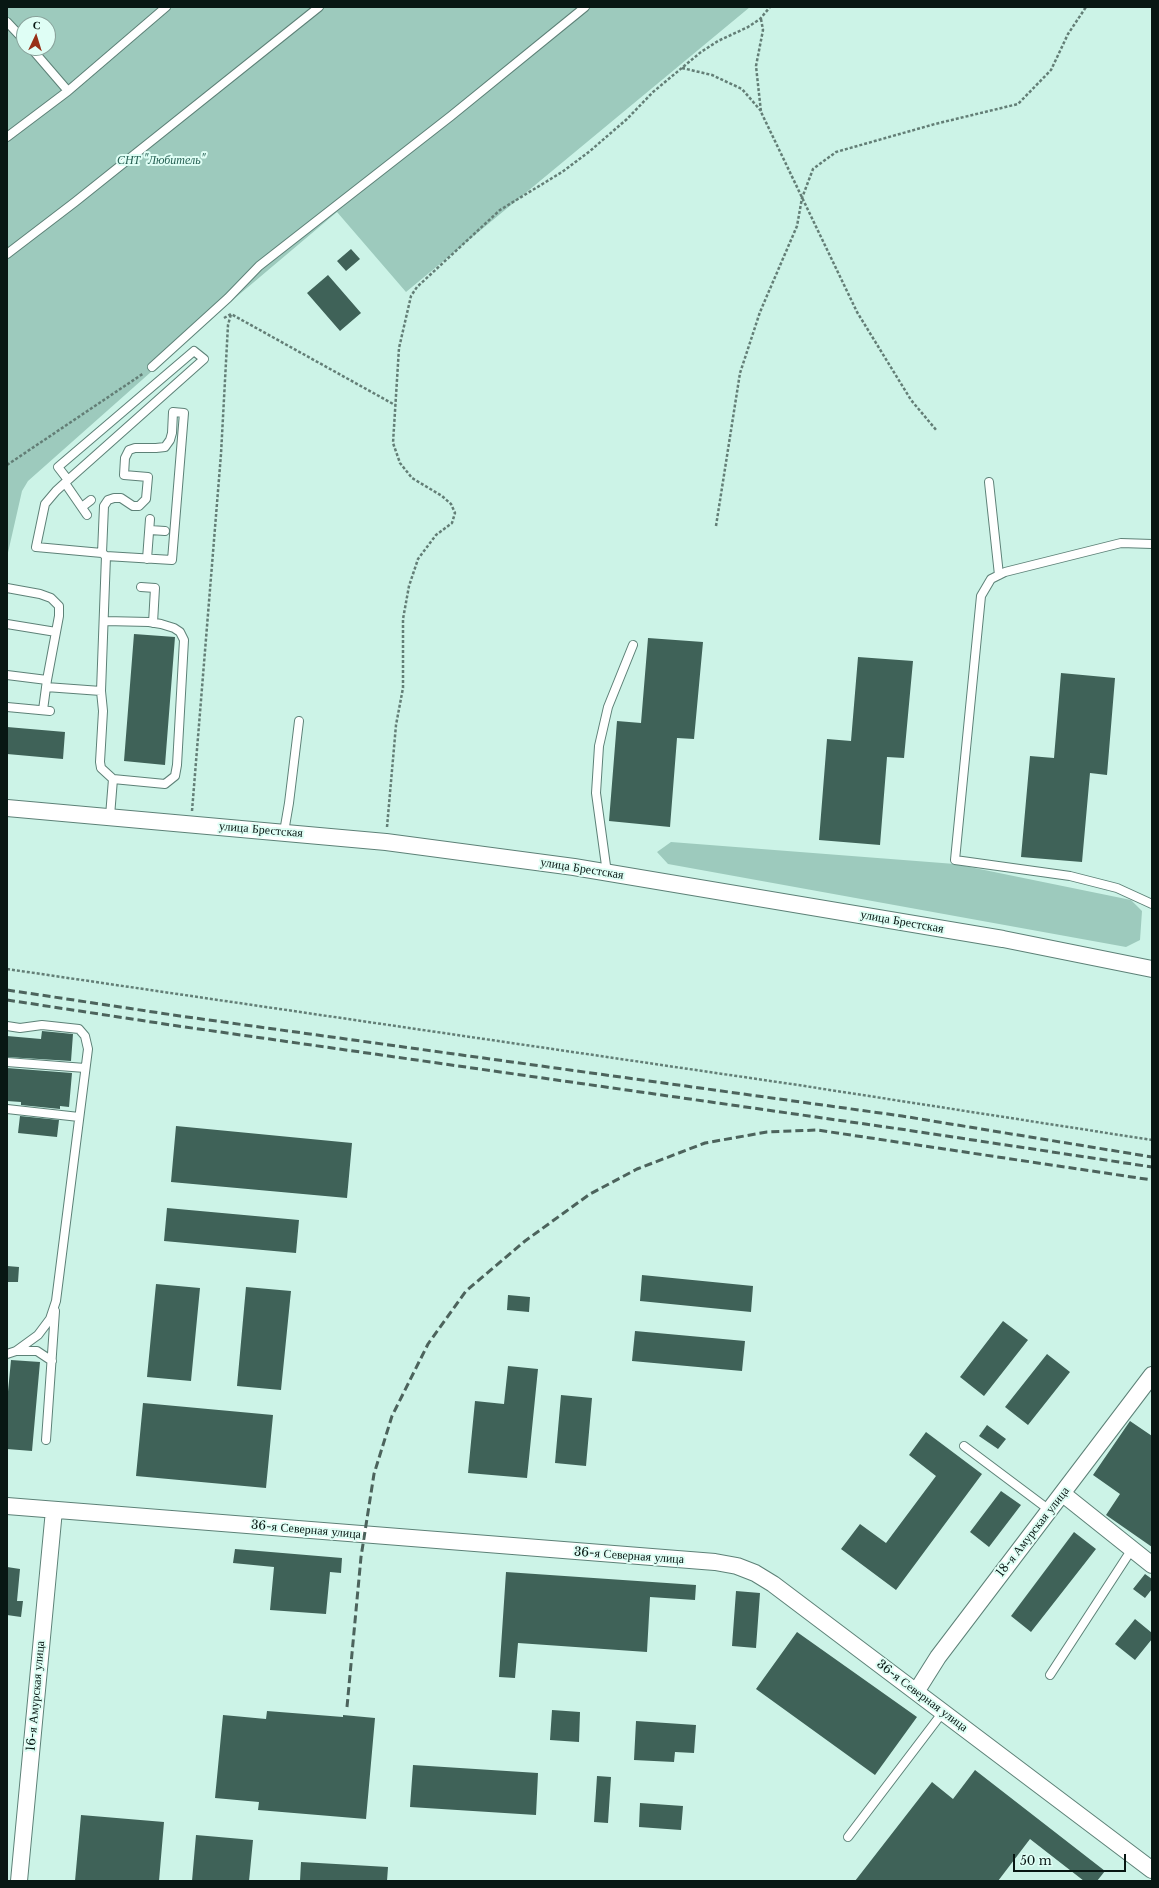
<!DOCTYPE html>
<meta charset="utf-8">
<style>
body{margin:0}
#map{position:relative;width:1159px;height:1888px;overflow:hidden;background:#ccf3e7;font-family:"Libre Baskerville",serif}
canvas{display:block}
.frame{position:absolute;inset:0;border:8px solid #081713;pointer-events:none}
.north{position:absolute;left:16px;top:16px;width:40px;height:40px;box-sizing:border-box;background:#dffef5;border:1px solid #89a29b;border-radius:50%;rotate:4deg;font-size:11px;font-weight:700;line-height:16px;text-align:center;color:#081713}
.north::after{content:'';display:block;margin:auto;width:14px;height:18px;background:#983017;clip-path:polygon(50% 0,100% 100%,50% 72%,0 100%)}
.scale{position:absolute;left:1013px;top:1854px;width:113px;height:18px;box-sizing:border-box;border:2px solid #081713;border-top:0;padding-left:5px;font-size:12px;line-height:14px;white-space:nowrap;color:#081713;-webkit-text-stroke:3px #dffef5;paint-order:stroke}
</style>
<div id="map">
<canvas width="1159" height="1888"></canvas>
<div class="frame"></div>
<div class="north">С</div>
<div class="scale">50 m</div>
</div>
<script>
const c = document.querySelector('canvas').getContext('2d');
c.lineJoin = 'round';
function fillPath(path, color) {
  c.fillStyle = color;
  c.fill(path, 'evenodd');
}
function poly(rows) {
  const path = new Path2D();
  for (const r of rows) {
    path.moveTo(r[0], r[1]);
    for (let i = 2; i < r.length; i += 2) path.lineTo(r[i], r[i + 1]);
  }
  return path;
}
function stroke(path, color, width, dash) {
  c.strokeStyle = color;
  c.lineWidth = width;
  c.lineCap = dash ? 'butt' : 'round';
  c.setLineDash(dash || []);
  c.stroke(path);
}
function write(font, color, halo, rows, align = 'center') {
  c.font = font + ' "Libre Baskerville",serif';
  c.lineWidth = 4;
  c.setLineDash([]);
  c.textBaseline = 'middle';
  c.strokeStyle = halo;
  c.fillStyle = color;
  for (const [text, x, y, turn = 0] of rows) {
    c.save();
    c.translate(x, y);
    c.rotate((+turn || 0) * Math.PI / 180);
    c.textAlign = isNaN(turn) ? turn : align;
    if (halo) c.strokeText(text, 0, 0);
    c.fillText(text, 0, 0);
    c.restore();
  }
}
const green = poly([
 [7,7,750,7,406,292,337,212,222,309,28,481,22,491,7,557],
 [24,24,48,24,48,48,24,48],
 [671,842,955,864,1131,900,1142,911,1140,940,1126,947,668,864,657,852]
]);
const building = poly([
 [351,249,360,259,346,271,337,261],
 [328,275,361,313,340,331,307,293],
 [134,634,175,637,165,765,124,761],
 [648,638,703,642,694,739,677,738,670,827,609,821,617,721,641,723],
 [858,657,913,661,904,758,887,757,880,845,819,840,827,739,851,741],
 [1061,673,1115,678,1107,775,1090,773,1082,862,1021,857,1030,756,1054,758],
 [7,727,65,732,63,759,7,754],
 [42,1031,73,1034,71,1061,7,1057,7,1036,41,1039],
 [7,1068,72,1073,69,1107,60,1106,60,1109,21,1105,21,1102,7,1101],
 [20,1116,59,1120,57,1137,18,1133],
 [176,1126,352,1143,347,1198,171,1182],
 [167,1208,299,1220,296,1253,164,1241],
 [7,1266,19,1267,18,1282,7,1282],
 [642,1275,753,1286,751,1312,640,1301],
 [156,1284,200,1288,191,1381,147,1377],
 [246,1287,291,1291,281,1390,237,1386],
 [508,1295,530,1297,529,1312,507,1310],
 [1003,1321,1028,1340,984,1396,960,1377],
 [635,1331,745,1341,742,1371,632,1361],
 [1047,1354,1070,1372,1028,1425,1005,1407],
 [11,1360,40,1362,32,1451,7,1449,7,1402],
 [508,1366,538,1369,527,1478,468,1473,475,1401,504,1404],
 [561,1395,592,1398,586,1466,555,1463],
 [143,1403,273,1415,266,1488,136,1476],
 [1130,1421,1152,1436,1152,1547,1106,1515,1120,1494,1093,1475],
 [987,1425,1006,1439,998,1449,979,1436],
 [926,1432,982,1474,896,1590,841,1549,860,1524,886,1543,936,1476,909,1455],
 [1001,1491,1021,1505,989,1547,970,1532],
 [1074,1532,1096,1549,1031,1632,1011,1616],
 [235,1549,342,1558,341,1573,330,1572,326,1614,270,1610,274,1567,233,1563],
 [7,1567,20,1569,17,1601,23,1601,21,1617,7,1615],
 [506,1572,696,1585,695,1600,650,1597,647,1652,518,1643,515,1678,499,1677],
 [1145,1574,1152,1579,1152,1589,1145,1598,1133,1589],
 [736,1591,760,1593,756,1648,732,1646],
 [1135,1619,1152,1633,1152,1639,1135,1660,1115,1644],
 [797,1632,917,1717,875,1775,756,1689],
 [552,1710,580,1712,579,1742,550,1740],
 [267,1711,343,1717,343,1715,375,1718,366,1819,258,1810,259,1802,215,1798,223,1715,266,1719],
 [636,1721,696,1725,694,1753,675,1752,674,1762,634,1760],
 [413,1765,538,1773,536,1815,410,1807],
 [975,1770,1105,1871,1097,1881,1084,1881,1030,1839,998,1881,855,1881,932,1782,953,1799],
 [597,1776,611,1777,608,1823,594,1822],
 [640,1803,683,1806,681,1830,639,1827],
 [81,1815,164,1822,159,1881,75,1881],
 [196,1835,253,1840,249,1881,192,1881],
 [301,1862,388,1867,387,1881,300,1881]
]);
const path = poly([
 [761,19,763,30,756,66,761,112,857,312,911,400,937,431],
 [682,68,712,75,742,89,761,111],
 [224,318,231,314,395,405],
 [7,465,144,373],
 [716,526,740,373,760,312,797,226,802,198,813,169,836,152,935,124,1018,104,1051,70,1068,34,1086,7],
 [192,811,221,454,228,325,231,314],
 [387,827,396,725,403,688,403,619,409,586,418,559,436,535,452,523,455,513,451,504,442,496,412,478,400,463,393,443,399,348,411,296,417,287,500,210,562,172,590,151,627,119,653,92,701,52,718,41,748,27,760,19,770,7],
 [7,969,798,1085,1152,1140]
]);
const service = poly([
 [7,22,24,40],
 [31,48,68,91],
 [7,137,68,91,166,7],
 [7,254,75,202,319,7],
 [152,367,228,298,259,266,451,116,585,7],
 [68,480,58,467,194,351,204,359,68,480,56,491,45,504,36,547,102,553,106,556,172,560,184,413,173,412,172,433,170,440,165,447,156,448,135,448,129,450,125,458,124,475,148,477,146,499,139,506,133,506,121,498,114,498,108,500,104,506,102,553],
 [989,482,999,575],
 [65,483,87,515],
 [82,507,91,500],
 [150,530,165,531],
 [1152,544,1121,543,1005,572,991,579,981,596,955,860,1070,876,1117,888,1152,904],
 [147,559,150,519],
 [141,587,155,588,153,623],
 [7,588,40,594,51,598,59,606,59,616,47,680,43,710],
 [105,621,149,622,161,624,174,628,180,632,184,640,177,765,175,776,165,784,113,779,101,768,100,762,103,711,101,691,106,556],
 [7,624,56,632],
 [7,675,47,680],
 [46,687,101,691],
 [7,707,50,711],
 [110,816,113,779],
 [284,832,289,803,299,721],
 [607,873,596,793,599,746,608,707,633,645],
 [7,1026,20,1028,42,1025,79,1029,85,1036,88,1049,56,1301,50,1319,38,1335,16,1351,7,1354],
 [7,1062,85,1068],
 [7,1109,79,1117],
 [16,1351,37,1351,52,1361],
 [46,1440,55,1311],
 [964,1446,1048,1509],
 [1050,1675,1132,1549],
 [848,1837,943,1712]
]);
const minor = poly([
 [7,808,386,842,574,867,1003,939,1152,969],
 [1063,1494,1152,1565],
 [7,1506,715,1562,737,1566,755,1573,773,1584,1152,1870],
 [916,1692,938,1657,1152,1375],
 [19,1881,54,1510]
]);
const rail = poly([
 [7,990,180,1016,902,1116,1152,1157],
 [7,1000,178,1026,900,1129,1152,1167],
 [347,1707,361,1557,374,1474,392,1416,428,1344,466,1291,525,1241,590,1194,637,1169,705,1143,767,1132,817,1130,1152,1180]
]);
const parkNames = [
 ["СНТ \"Любитель\"",161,161]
];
const streetNames = [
 ["улица Брестская",261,830,5],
 ["улица Брестская",582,869,9],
 ["улица Брестская",902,922,10],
 ["36-я Северная улица",306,1530,5],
 ["18-я Амурская улица",1033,1532,-52],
 ["36-я Северная улица",629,1556,4],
 ["16-я Амурская улица",36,1696,-85],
 ["36-я Северная улица",922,1696,37]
];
fillPath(green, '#9dcabd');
fillPath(building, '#3f6258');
stroke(service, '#5d8177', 10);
stroke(minor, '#5d8177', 18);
stroke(path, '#637e76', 2.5, [3, 2]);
stroke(service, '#fff', 8);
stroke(minor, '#fff', 16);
stroke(rail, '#4c635c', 3, [8, 4]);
write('italic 12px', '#276154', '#dffef5', parkNames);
write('12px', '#081713', '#dffef5', streetNames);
</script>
